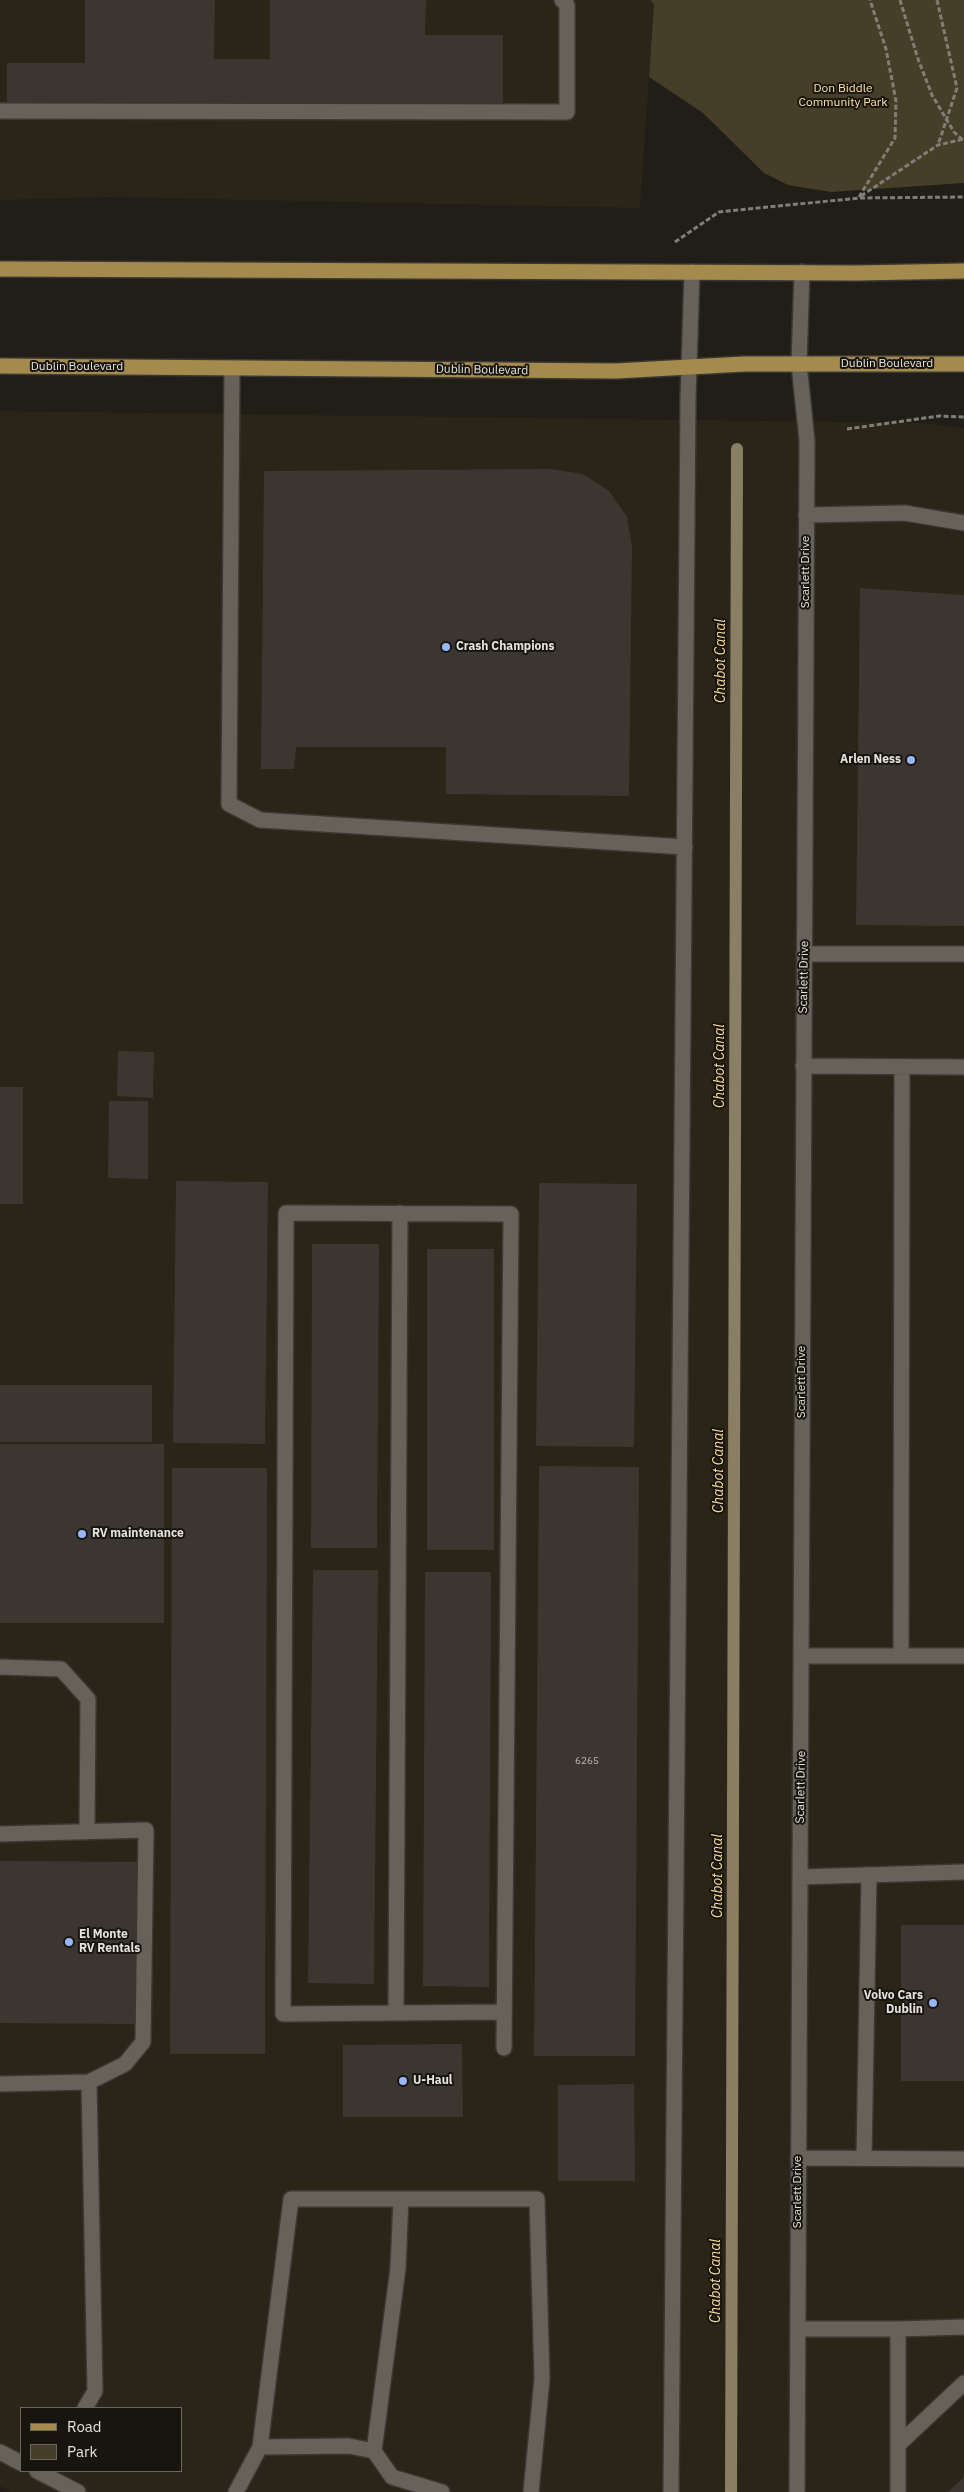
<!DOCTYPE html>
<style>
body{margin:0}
#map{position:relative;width:964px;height:2492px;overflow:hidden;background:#211e17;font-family:"IBM Plex Sans",sans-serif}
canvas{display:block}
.legend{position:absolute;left:20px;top:2407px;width:162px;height:65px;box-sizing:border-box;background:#18150e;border:1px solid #6a6761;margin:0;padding:6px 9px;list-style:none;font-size:15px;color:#e4e2dd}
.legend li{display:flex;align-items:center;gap:10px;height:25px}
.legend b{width:25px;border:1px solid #6a6761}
</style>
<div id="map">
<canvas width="964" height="2492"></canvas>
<ul class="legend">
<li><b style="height:6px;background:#a48a4d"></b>Road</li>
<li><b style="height:14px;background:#473e29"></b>Park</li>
</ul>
</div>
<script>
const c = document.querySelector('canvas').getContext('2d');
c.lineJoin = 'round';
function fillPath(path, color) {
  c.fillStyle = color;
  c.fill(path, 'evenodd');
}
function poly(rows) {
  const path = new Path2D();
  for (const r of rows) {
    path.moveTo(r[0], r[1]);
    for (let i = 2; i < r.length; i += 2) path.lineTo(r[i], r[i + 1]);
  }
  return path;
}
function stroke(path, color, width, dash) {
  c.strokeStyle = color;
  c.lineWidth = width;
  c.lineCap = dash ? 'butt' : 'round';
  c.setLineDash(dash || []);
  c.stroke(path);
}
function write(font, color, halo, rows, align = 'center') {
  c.font = font + ' "IBM Plex Sans",sans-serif';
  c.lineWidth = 4;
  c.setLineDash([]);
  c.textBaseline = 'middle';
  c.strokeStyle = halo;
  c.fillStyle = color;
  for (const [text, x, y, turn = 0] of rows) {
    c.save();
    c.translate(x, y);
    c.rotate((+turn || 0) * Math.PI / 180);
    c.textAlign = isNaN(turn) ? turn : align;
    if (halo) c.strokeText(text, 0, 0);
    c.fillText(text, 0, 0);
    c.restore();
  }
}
const built = poly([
 [0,0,650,0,654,4,640,208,107,197,0,200],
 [0,411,921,423,964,428,964,2492,12,2492,0,2486],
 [21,2408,181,2408,181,2471,21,2471]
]);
const green = poly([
 [650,0,964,0,964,183,831,192,788,185,764,173,703,113,649,77,654,4]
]);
const stream = poly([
 [731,2492,737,449]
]);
const building = poly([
 [85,0,215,0,214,59,270,59,270,0,426,0,425,35,503,35,503,104,7,102,7,63,85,63],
 [550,469,583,474,609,491,627,517,632,547,629,796,446,794,446,747,296,747,294,769,261,769,264,471],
 [860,588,964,595,964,926,856,925],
 [118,1051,154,1052,153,1098,117,1096],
 [0,1087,23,1087,23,1204,0,1204],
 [109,1101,148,1101,148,1179,108,1178],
 [176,1181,268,1182,265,1444,173,1443],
 [539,1183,637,1184,634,1447,536,1446],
 [312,1244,379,1244,377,1548,311,1548],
 [427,1249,494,1249,494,1550,427,1550],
 [0,1385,152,1385,152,1442,0,1442],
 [0,1444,164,1444,164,1623,0,1623],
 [539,1466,639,1467,635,2056,534,2056],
 [172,1468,267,1468,265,2054,170,2054],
 [313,1570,378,1570,374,1984,308,1983],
 [425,1572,491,1572,489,1987,423,1986],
 [0,1861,138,1862,136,2024,0,2023],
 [901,1925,964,1925,964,2081,901,2081],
 [462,2044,463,2117,343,2117,343,2045],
 [634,2084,635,2181,558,2181,558,2085],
 [964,2477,964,2492,948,2492]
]);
const path = poly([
 [937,0,957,88,938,145],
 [861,196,938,145,964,139],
 [859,197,895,138,896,101,886,49,870,0],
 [675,242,719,212,859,198,964,197],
 [847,429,939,416,964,417]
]);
const minor = poly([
 [0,111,567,112,567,5,562,0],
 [232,368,229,804,260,820,685,847],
 [806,515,905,513,964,523],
 [804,954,964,954],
 [803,1066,964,1067],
 [802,1656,964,1656],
 [901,1656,902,1067],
 [0,1667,61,1669,88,1699,87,1832],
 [0,1834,146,1830,143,2042,125,2064,89,2082],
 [800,1877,964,1872],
 [504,2012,283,2014,286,1213,511,1214,504,2048],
 [396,2013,400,1213],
 [0,2084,89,2082,95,2391,85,2408],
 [798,2158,964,2159],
 [864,2158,869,1875],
 [798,2329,898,2329,898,2492],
 [898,2329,964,2327],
 [898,2445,964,2383],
 [260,2447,349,2446,374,2451,398,2268,401,2199],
 [374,2451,392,2477,442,2492],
 [0,2452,21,2463],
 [37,2471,78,2492],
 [236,2492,260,2447,291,2199,537,2199,542,2379,531,2492],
 [671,2492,688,399,692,272],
 [797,2492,807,441,799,364,802,272]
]);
const major = poly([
 [0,269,857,273,964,271],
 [0,366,616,371,744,364,964,364]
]);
const pathBridge = poly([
 [900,0,918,59,932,95,954,132,964,141]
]);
const markers = [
 [446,647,5,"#96b6fd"],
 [911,760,5,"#96b6fd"],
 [82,1534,5,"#96b6fd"],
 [69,1942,5,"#96b6fd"],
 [933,2003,5,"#96b6fd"],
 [403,2081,5,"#96b6fd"]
];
const numberNames = [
 ["6265",587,1761]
];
const parkNames = [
 ["Don Biddle",843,89],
 ["Community Park",843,103]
];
const streetNames = [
 ["Dublin Boulevard",887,364],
 ["Dublin Boulevard",77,367],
 ["Dublin Boulevard",482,370,1],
 ["Scarlett Drive",806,572,-90],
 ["Scarlett Drive",804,977,-89],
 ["Scarlett Drive",802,1382,-90],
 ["Scarlett Drive",801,1787,-89],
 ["Scarlett Drive",798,2192,-90]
];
const poiNames = [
 ["Crash Champions",456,647],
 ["Arlen Ness",901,760,"right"],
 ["RV maintenance",92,1534],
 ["El Monte",79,1935],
 ["RV Rentals",79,1949],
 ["Volvo Cars",923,1996,"right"],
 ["Dublin",923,2010,"right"],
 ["U-Haul",413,2081]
];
const waterNames = [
 ["Chabot Canal",721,661,-90],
 ["Chabot Canal",720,1066,-90],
 ["Chabot Canal",719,1471,-90],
 ["Chabot Canal",718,1876,-90],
 ["Chabot Canal",716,2281,-90]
];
fillPath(built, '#2b2418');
fillPath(green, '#473e29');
stroke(stream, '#8a7f65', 12);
fillPath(building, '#3b3730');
stroke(minor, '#3b3833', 18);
stroke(major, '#3b3833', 18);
stroke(path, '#807e77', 3, [5, 2.5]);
stroke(minor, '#66625a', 15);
stroke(major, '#a48a4d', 15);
stroke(pathBridge, '#807e77', 3, [5, 2.5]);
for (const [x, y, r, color] of markers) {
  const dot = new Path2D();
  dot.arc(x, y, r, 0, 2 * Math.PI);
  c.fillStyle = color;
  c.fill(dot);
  stroke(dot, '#18150e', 2);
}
write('10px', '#bab7b2', null, numberNames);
write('12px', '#fee1a4', '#18150e', parkNames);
write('12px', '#e4e2dd', '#18150e', streetNames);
write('bold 12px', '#e4e2dd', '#18150e', poiNames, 'left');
write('italic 14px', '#f8da9d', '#18150e', waterNames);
</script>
